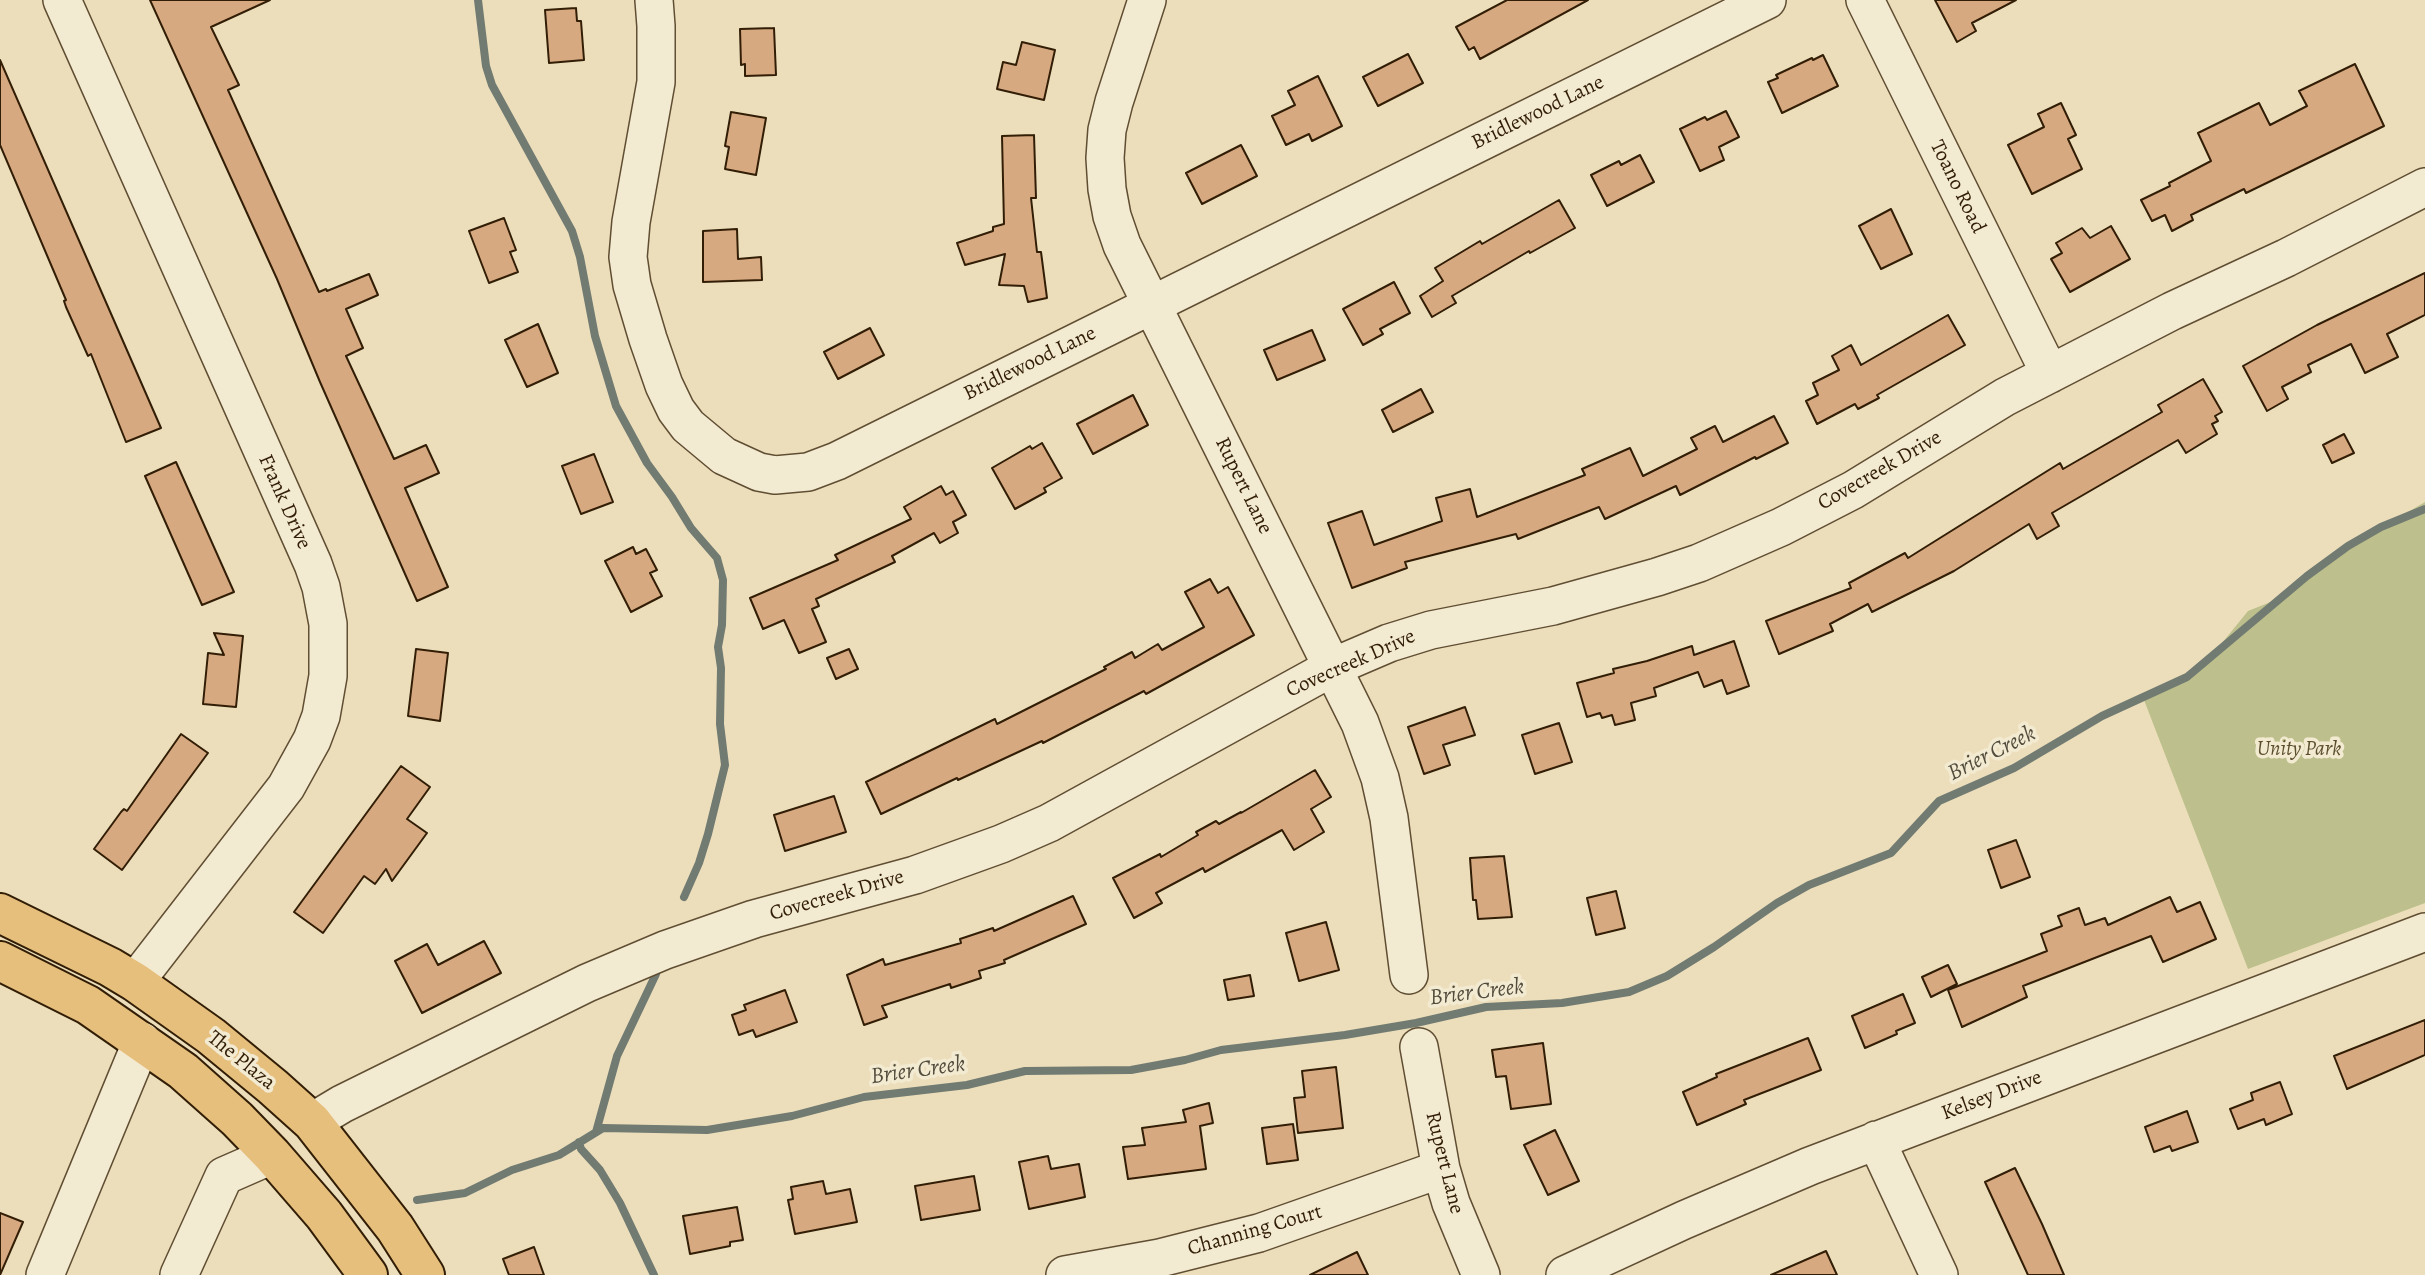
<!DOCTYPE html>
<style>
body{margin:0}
canvas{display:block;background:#ecdeba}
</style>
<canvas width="2425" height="1275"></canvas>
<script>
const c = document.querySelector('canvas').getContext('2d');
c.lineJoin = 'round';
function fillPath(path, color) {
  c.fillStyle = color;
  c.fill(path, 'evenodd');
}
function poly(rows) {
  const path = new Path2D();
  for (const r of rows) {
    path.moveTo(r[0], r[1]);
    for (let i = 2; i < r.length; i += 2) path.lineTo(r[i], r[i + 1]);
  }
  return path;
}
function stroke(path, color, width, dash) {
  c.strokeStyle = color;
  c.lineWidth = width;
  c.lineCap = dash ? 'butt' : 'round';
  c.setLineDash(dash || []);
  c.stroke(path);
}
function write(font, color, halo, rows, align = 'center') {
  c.font = font + ' Alegreya,serif';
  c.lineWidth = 7;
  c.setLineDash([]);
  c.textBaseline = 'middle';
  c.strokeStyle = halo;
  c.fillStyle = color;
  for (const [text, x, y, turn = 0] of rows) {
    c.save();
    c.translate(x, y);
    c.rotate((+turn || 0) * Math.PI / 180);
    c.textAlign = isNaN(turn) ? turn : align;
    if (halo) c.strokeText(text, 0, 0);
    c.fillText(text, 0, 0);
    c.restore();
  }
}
const green = poly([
 [2425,502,2425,903,2248,969,2144,700,2182,683,2205,664,2248,611,2278,599,2347,548]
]);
const stream = poly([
 [478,0,486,66,492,85,572,231,580,257,595,336,616,406,647,463,672,497,691,528,717,558,723,580,722,625,718,647,721,668,720,724,725,765,708,834,699,863,684,897],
 [596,1132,617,1056,656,974],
 [579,1142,581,1149,600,1170,620,1203,654,1275],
 [417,1200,465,1193,512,1170,559,1155,603,1128,707,1130,792,1116,864,1097,967,1085,1025,1071,1131,1070,1185,1060,1221,1050,1345,1035,1416,1023,1486,1007,1562,1003,1629,992,1667,976,1714,947,1777,903,1809,885,1891,853,1939,801,2014,768,2102,716,2187,677,2307,576,2348,546,2381,527,2425,509]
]);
const building = poly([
 [150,0,270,0,211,27,239,85,228,90,319,292,326,289,327,291,369,274,378,295,346,309,363,348,346,356,394,459,426,445,439,473,405,488,448,587,417,601,320,382,277,279,150,0],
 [1507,0,1588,0,1480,59,1474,47,1469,50,1456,27,1507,0],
 [1935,0,2016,0,1972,23,1976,31,1957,42,1935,0],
 [576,8,577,21,581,21,584,60,549,63,545,10,576,8],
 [774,28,776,75,745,76,745,64,741,65,740,29,774,28],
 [1022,42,1055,50,1044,100,997,89,1003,62,1016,65,1022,42],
 [1408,54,1423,83,1378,106,1363,77,1408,54],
 [1823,55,1838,86,1782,113,1768,82,1778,78,1776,75,1812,58,1813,60,1823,55],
 [0,60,161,428,126,442,91,354,88,356,66,307,64,301,66,300,0,145,0,60],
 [2355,64,2384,126,2246,193,2244,189,2191,215,2193,220,2172,231,2165,215,2152,221,2141,200,2170,186,2169,183,2211,161,2198,133,2259,103,2270,125,2307,106,2299,91,2355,64],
 [1318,76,1342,126,1312,141,1309,134,1286,145,1272,116,1295,105,1288,91,1318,76],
 [2061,103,2076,135,2068,139,2082,169,2032,194,2008,145,2044,127,2038,114,2061,103],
 [1726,111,1739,137,1719,147,1724,160,1700,171,1680,129,1705,117,1707,120,1726,111],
 [731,112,766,118,756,175,725,169,729,147,725,146,731,112],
 [1034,135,1036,198,1031,198,1037,252,1041,252,1047,298,1028,302,1024,286,999,285,1005,254,965,265,957,243,993,231,993,227,1004,224,1002,136,1034,135],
 [1241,145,1257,176,1202,204,1186,173,1241,145],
 [1640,155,1654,182,1607,206,1591,175,1619,161,1621,165,1640,155],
 [1559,200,1575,228,1530,253,1529,251,1452,296,1456,303,1432,317,1420,296,1443,281,1435,268,1480,241,1482,244,1559,200],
 [1891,209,1912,254,1881,269,1859,226,1891,209],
 [504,218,516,250,510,252,518,272,489,283,469,231,504,218],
 [2111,226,2130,259,2070,292,2051,259,2062,253,2056,243,2082,228,2090,238,2111,226],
 [737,229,738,259,761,257,762,280,703,282,703,231,737,229],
 [2425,273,2425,315,2387,334,2398,357,2365,373,2351,344,2308,365,2311,372,2282,387,2288,399,2267,411,2243,366,2317,325,2425,273],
 [1394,282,1410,313,1380,329,1383,334,1363,345,1343,309,1394,282],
 [1948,315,1965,345,1877,395,1879,398,1858,409,1855,404,1817,424,1806,401,1818,395,1813,383,1839,370,1832,356,1851,345,1861,365,1948,315],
 [538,324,558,373,527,387,505,340,538,324],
 [870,328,884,355,838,379,824,352,870,328],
 [1312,330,1325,360,1277,380,1264,350,1312,330],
 [2203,379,2222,412,2215,416,2218,421,2212,424,2217,434,2186,453,2178,440,2052,513,2059,526,2037,539,2029,524,1954,571,1872,612,1868,604,1830,624,1833,631,1779,654,1766,621,1851,588,1849,583,1905,553,1908,558,2060,463,2063,469,2162,412,2158,405,2203,379],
 [1421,389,1433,412,1393,432,1382,410,1421,389],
 [1133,395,1148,425,1093,454,1077,424,1133,395],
 [1774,416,1788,443,1756,459,1755,457,1680,495,1676,486,1605,519,1599,507,1518,539,1516,534,1405,562,1407,568,1352,588,1328,523,1362,511,1374,545,1442,521,1436,498,1470,489,1477,517,1585,475,1582,469,1630,448,1643,476,1697,449,1691,438,1715,426,1723,442,1774,416],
 [2344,434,2354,453,2332,463,2323,445,2344,434],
 [1042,443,1062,478,1044,488,1046,492,1015,509,992,468,1030,446,1032,449,1042,443],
 [594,454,613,502,581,514,562,466,594,454],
 [176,462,234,592,202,605,145,476,176,462],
 [941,486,946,495,953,491,966,515,953,522,958,533,940,543,934,533,892,556,895,562,816,599,819,606,812,609,826,642,799,653,784,620,763,629,750,598,838,560,835,555,911,519,904,507,941,486],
 [633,547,636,554,646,549,657,570,650,573,662,596,631,612,605,561,633,547],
 [1210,579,1218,593,1228,587,1254,635,1146,694,1144,691,1043,743,1042,741,958,780,957,778,881,814,866,782,995,719,997,724,1106,669,1104,667,1132,652,1135,658,1158,644,1162,650,1204,627,1185,592,1210,579],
 [214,633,243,636,236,707,203,704,208,653,224,655,214,633],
 [1734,641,1749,686,1727,694,1722,680,1704,687,1698,672,1654,688,1656,696,1631,703,1635,720,1615,725,1612,715,1602,718,1600,713,1587,717,1577,683,1614,673,1613,669,1647,661,1692,646,1694,655,1734,641],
 [416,649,448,653,440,721,408,716,416,649],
 [849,649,858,669,836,679,827,658,849,649],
 [1465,707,1475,735,1443,745,1450,765,1424,774,1408,727,1465,707],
 [1559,723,1572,762,1535,774,1522,735,1559,723],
 [181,734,208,753,122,870,94,849,121,812,124,809,127,811,181,734],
 [401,766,430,787,407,819,427,833,392,881,386,869,375,884,364,876,323,933,294,912,401,766],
 [1315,770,1331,797,1311,809,1324,832,1294,850,1282,830,1205,872,1203,868,1156,893,1162,903,1134,918,1113,878,1160,854,1161,857,1198,835,1196,832,1216,821,1219,824,1241,812,1241,813,1315,770],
 [834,796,846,832,785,851,774,815,834,796],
 [2016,840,2030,877,2001,888,1988,850,2016,840],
 [1504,856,1512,917,1478,919,1476,900,1473,900,1470,858,1504,856],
 [1616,891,1625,928,1596,935,1587,898,1616,891],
 [1073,896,1086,924,1004,960,1005,963,979,971,981,978,951,988,950,984,882,1006,887,1017,864,1025,847,975,883,959,885,965,961,943,960,939,993,928,994,931,1073,896],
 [2170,897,2177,912,2200,902,2216,939,2163,962,2151,936,2023,986,2027,997,1962,1027,1948,990,2047,951,2041,934,2062,926,2058,916,2079,908,2085,925,2105,918,2108,925,2170,897],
 [1326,922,1339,970,1299,981,1286,933,1326,922],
 [484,941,501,973,422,1013,395,961,427,944,438,965,484,941],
 [1948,965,1957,984,1931,997,1922,977,1948,965],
 [1250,975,1254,996,1228,1000,1224,980,1250,975],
 [785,990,797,1022,756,1037,753,1030,739,1035,732,1015,746,1010,744,1005,785,990],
 [1903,994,1915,1023,1896,1031,1897,1034,1865,1048,1852,1016,1903,994],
 [2425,1020,2425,1055,2347,1089,2334,1056,2425,1020],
 [1808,1038,1821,1070,1744,1100,1746,1104,1697,1125,1683,1092,1717,1077,1716,1074,1808,1038],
 [1543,1043,1551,1104,1511,1109,1506,1076,1496,1077,1492,1050,1543,1043],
 [1336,1067,1343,1128,1298,1133,1294,1098,1305,1097,1302,1071,1336,1067],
 [2280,1082,2292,1114,2266,1125,2264,1119,2238,1129,2230,1109,2253,1100,2251,1093,2280,1082],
 [1209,1103,1213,1123,1200,1126,1206,1169,1128,1179,1123,1147,1145,1145,1142,1128,1186,1122,1183,1110,1209,1103],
 [2187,1111,2198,1142,2172,1151,2170,1146,2154,1152,2145,1127,2187,1111],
 [1293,1124,1298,1160,1267,1164,1262,1128,1293,1124],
 [1555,1130,1579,1181,1548,1195,1524,1145,1555,1130],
 [1048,1156,1051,1169,1079,1164,1085,1197,1029,1209,1019,1162,1048,1156],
 [2015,1168,2042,1224,2064,1275,2028,1275,1985,1182,2015,1168],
 [974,1176,980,1210,921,1220,915,1186,974,1176],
 [823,1181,826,1194,850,1189,857,1222,795,1234,788,1200,793,1199,791,1187,823,1181],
 [737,1207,743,1240,730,1242,730,1246,690,1254,683,1216,737,1207],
 [0,1213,23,1222,0,1275,0,1213],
 [534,1247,544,1275,509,1275,503,1259,534,1247],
 [1826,1251,1837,1275,1771,1275,1826,1251],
 [1357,1252,1368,1275,1310,1275,1357,1252]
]);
const minor = poly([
 [62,0,313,564,321,587,328,624,328,676,321,716,312,740,286,787,135,982],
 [654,0,656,26,656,82,631,222,628,257,632,285,648,339,664,385,676,410,688,426,724,456,759,472,775,475,808,472,837,461,1767,0],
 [1147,0,1114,102,1107,130,1105,158,1107,189,1112,216,1122,245,1360,723,1380,778,1389,818,1409,975],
 [1865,0,2050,374],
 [1419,1047,1441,1169,1451,1203,1481,1275],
 [312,1122,342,1104,587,983,665,950,754,919,915,875,1001,844,1049,823,1333,667,1389,643,1431,630,1553,606,1657,577,1699,563,1781,527,1853,490,2005,397,2172,311,2286,258,2425,187],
 [1876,1140,1939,1275],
 [45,1275,142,1041],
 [179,1275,224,1176,272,1155],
 [1065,1275,1160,1258,1259,1233,1441,1169],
 [1565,1275,1684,1220,1810,1166,2425,932]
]);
const major = poly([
 [0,913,110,967,135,982,211,1036,273,1087,312,1122,395,1228,425,1275],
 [0,961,88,1005,183,1071,237,1119,272,1155,324,1215,368,1275]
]);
const streetNames = [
 ["Bridlewood Lane",1538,113,-26],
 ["Toano Road",1957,187,64],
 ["Bridlewood Lane",1030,364,-26],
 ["Covecreek Drive",1880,471,-30],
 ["Rupert Lane",1243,486,64],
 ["Frank Drive",284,502,66],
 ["Covecreek Drive",1351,664,-24],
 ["Covecreek Drive",837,896,-16],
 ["The Plaza",241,1061,39],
 ["Kelsey Drive",1992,1096,-21],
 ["Rupert Lane",1444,1163,76],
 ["Channing Court",1255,1231,-16]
];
const parkNames = [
 ["Unity Park",2299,750]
];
const waterNames = [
 ["Brier Creek",1992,754,-27],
 ["Brier Creek",1477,993,-7],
 ["Brier Creek",918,1071,-8]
];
fillPath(green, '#bdc08c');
stroke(stream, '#727b72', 8);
fillPath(building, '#d7a980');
stroke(building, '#321e06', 2);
stroke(minor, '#604e33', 40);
stroke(major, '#321e06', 42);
stroke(minor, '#f3ead2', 37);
stroke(major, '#e6bf7d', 38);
write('21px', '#321e06', '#f3ead2', streetNames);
write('italic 21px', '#5c4f2e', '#f3ead2', parkNames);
write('italic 23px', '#524c3c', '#f3ead2', waterNames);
</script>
